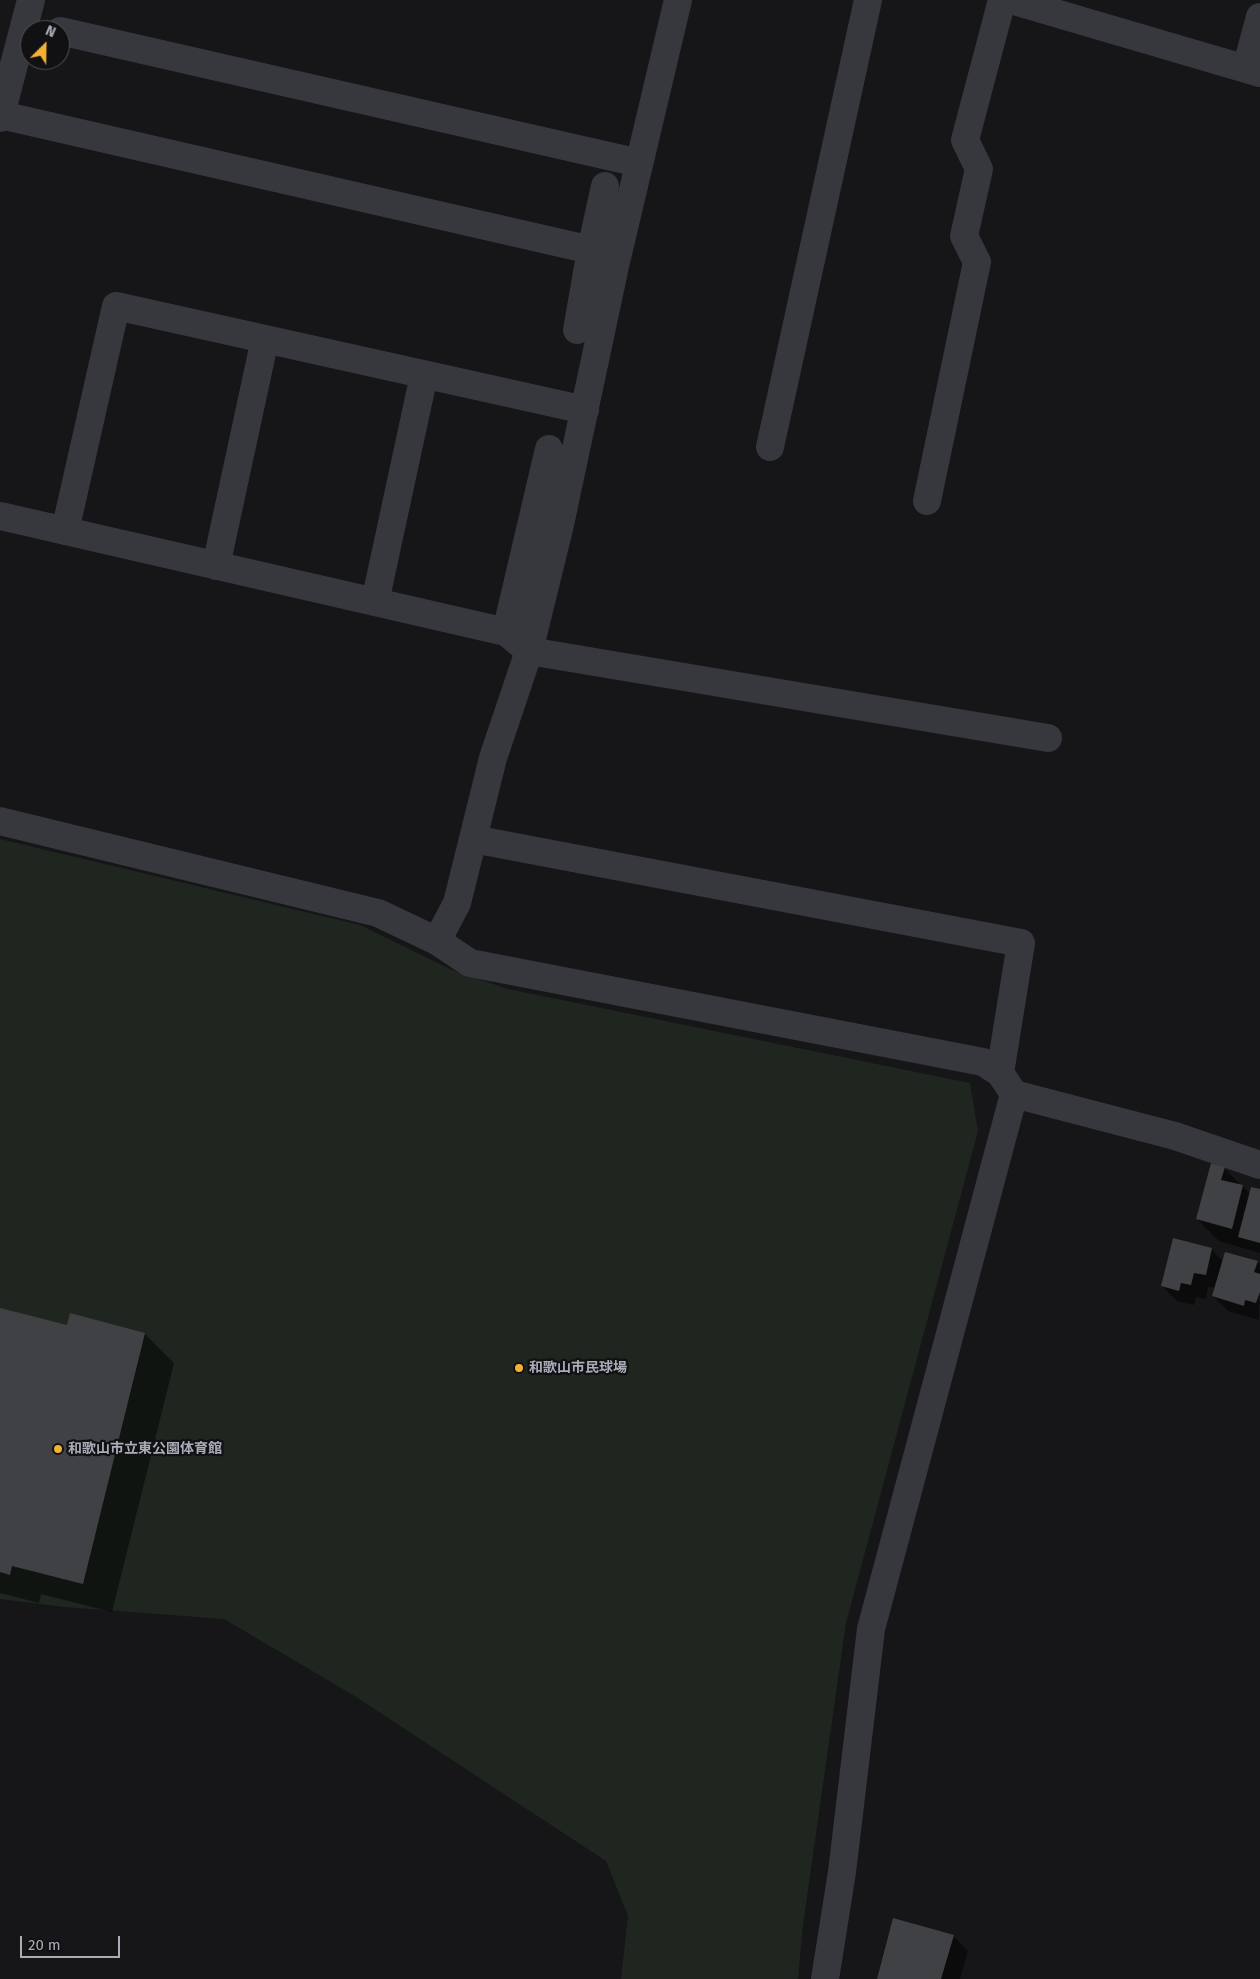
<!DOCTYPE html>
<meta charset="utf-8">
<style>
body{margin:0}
#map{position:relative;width:1260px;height:1979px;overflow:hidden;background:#161618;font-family:"Fira Sans",sans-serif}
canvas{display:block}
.north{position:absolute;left:20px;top:20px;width:50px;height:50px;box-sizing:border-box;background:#111113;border:1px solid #4d4f55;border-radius:50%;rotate:23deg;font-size:14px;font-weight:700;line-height:20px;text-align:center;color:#a8adb8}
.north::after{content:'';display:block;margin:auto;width:18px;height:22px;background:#f2b134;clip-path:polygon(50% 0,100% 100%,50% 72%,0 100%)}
.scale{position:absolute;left:20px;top:1936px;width:100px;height:22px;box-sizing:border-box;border:2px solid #a8adb8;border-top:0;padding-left:6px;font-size:15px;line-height:18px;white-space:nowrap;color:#a8adb8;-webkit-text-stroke:4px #111113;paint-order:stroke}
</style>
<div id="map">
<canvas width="1260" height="1979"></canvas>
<div class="north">N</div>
<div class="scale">20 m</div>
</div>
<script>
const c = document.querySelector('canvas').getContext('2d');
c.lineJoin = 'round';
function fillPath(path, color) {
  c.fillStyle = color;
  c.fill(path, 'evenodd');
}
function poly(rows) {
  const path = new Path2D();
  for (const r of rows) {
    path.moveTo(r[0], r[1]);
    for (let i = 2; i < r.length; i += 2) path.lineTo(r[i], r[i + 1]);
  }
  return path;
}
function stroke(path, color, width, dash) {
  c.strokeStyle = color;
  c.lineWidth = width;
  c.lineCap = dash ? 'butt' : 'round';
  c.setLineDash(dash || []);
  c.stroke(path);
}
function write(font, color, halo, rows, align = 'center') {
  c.font = font + ' "Fira Sans","Noto Sans JP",sans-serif';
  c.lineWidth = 4.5;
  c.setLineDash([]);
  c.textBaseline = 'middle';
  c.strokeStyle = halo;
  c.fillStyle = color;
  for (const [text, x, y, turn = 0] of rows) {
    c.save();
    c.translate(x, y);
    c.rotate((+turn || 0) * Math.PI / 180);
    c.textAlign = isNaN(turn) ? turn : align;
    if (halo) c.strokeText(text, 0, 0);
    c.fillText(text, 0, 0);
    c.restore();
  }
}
const green = poly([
 [0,839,360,925,452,970,508,989,970,1083,978,1131,846,1623,803,1925,798,1979,621,1979,628,1916,606,1861,353,1695,224,1619,64,1607,0,1599]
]);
const shadow = poly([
 [1224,1168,1250,1194,1260,1190,1260,1253,1219,1241,1197,1219],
 [1211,1249,1223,1261,1257,1262,1260,1265,1259,1320,1228,1311,1213,1296,1215,1288,1208,1287,1206,1299,1196,1297,1194,1305,1177,1301,1162,1286],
 [0,1310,68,1327,145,1334,174,1363,112,1612,41,1594,39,1603,0,1593],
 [953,1936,968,1951,960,1979,878,1979]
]);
const building = poly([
 [1211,1163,1225,1167,1221,1180,1243,1185,1232,1229,1196,1219],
 [1251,1187,1260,1189,1260,1243,1238,1237],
 [1173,1238,1212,1248,1206,1275,1194,1273,1191,1285,1181,1283,1179,1291,1161,1286],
 [1225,1252,1258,1261,1254,1272,1260,1274,1260,1292,1256,1303,1245,1300,1244,1306,1212,1296],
 [0,1308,67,1325,70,1313,145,1333,83,1584,12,1566,10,1575,0,1572],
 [893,1918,954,1935,941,1979,877,1979]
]);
const minor = poly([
 [1011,0,1260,73],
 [60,31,639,163],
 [1246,69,1260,17],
 [1,115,591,250],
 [0,118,31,0],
 [577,330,591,250,605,186],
 [770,447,868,0],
 [927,501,977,262,964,236,979,169,965,140,1002,0],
 [0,516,506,632,529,651,1048,738],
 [65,531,116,306,585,410],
 [216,566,265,339],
 [375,602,424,375],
 [506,632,549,449],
 [0,821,378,913,437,941,470,963,983,1062,1000,1073,1014,1094,1175,1136,1260,1165],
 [473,839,1021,943,1000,1073],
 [437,941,457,903,493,758,529,651,559,529,615,266,678,0],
 [825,1979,842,1872,871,1629,1014,1094]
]);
const markers = [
 [519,1368,5,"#f2b134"],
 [58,1449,5,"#f2b134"]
];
const poiNames = [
 ["和歌山市民球場",529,1368],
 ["和歌山市立東公園体育館",68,1449]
];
fillPath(green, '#1e261f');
fillPath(shadow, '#0007');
fillPath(building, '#404145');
stroke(minor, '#37383d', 28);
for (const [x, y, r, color] of markers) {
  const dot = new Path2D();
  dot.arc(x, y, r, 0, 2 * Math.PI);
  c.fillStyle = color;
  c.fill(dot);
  stroke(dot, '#111113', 2);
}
write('bold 14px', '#a8adb8', '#111113', poiNames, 'left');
</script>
